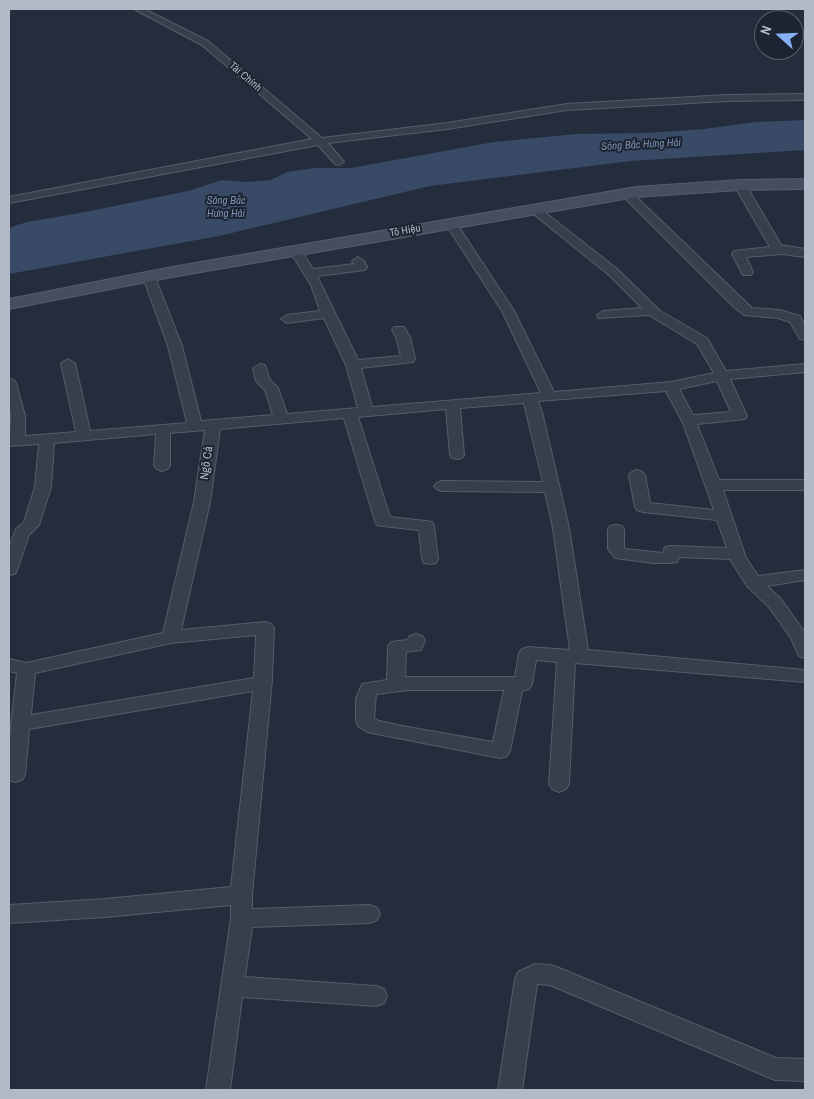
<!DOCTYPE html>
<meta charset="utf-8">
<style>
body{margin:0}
#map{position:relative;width:814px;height:1099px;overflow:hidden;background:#232d3c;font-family:"Archivo Narrow",sans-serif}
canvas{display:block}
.frame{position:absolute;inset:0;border:10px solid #b2bac8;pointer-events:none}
.north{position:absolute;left:754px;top:10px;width:50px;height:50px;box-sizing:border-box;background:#1c2431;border:1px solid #58606d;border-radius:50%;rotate:290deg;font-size:14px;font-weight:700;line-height:20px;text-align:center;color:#b2bac8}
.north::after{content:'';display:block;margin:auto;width:18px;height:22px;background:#86b1f8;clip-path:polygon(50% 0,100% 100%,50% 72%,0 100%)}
</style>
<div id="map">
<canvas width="814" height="1099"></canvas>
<div class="frame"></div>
<div class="north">N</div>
</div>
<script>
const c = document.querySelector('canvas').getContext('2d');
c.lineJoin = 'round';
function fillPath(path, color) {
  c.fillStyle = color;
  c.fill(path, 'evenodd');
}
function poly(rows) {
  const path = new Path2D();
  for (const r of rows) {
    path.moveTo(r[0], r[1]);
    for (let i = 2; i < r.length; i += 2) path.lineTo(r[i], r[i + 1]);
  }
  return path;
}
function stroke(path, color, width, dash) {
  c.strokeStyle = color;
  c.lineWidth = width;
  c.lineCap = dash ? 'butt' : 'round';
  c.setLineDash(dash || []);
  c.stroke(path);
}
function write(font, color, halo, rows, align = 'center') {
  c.font = font + ' "Archivo Narrow",sans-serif';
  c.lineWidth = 4;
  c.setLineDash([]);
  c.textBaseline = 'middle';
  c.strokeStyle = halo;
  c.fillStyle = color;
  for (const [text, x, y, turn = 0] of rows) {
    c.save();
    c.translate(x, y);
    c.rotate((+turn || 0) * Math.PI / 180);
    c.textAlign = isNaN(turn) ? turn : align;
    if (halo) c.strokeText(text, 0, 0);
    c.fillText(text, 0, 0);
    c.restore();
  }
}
const water = poly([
 [805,120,805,150,631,161,430,186,219,236,9,274,9,228,27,222,80,213,188,191,222,180,247,182,271,180,287,172,314,168,351,168,494,142,576,134,647,133,704,129,755,122]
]);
const street = poly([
 [134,9,144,9,208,41,322,138,447,123,567,104,727,95,805,94,805,100,727,101,567,110,447,129,328,143,344,162,339,165,335,164,318,145,9,203,9,197,312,139,202,45,134,9],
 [740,182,746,185,781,245,805,249,805,257,782,254,746,257,753,272,751,275,743,275,732,254,734,251,770,247,734,185,740,182],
 [627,191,631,192,752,308,779,310,800,316,805,325,805,340,800,339,790,322,778,318,744,315,734,307,621,194,623,192,627,191],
 [534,206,538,207,617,269,660,311,707,338,726,371,805,364,805,372,730,379,747,416,745,419,697,424,719,480,805,480,805,490,723,490,746,558,758,576,805,570,805,580,767,586,781,599,805,633,805,658,799,656,791,638,769,607,747,586,730,559,679,557,677,562,671,563,653,563,615,558,608,549,608,530,610,526,616,525,622,526,624,530,624,548,626,549,663,553,665,547,671,546,727,548,717,520,643,512,637,510,635,507,629,475,632,472,637,470,642,472,645,475,650,503,714,510,683,423,666,391,538,401,542,412,569,528,588,650,805,670,805,682,575,663,569,784,566,789,559,792,552,789,549,784,557,662,536,660,532,684,529,689,522,691,510,751,507,756,500,758,367,732,358,726,356,721,356,699,362,684,387,680,388,646,391,642,407,640,410,636,416,634,422,636,425,640,421,650,406,652,405,677,515,677,519,653,522,649,528,647,570,650,553,528,545,492,442,491,437,489,434,486,437,483,442,481,543,482,524,403,460,408,464,455,462,458,457,459,452,458,450,455,446,409,358,417,390,517,426,521,432,522,434,526,438,559,436,563,430,564,424,563,422,559,419,530,383,526,377,525,375,521,344,418,220,429,210,502,181,630,265,622,271,624,274,628,272,679,252,895,252,909,369,905,377,908,380,914,377,920,369,923,252,927,245,977,376,986,384,989,387,996,384,1003,376,1006,242,997,230,1090,206,1090,231,918,231,905,105,917,9,923,9,905,105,899,231,887,253,691,29,729,25,775,22,780,15,782,9,780,9,744,17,673,9,671,9,659,26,663,163,633,194,502,205,430,170,433,170,466,167,469,162,471,157,469,154,466,156,434,54,443,51,487,39,525,29,535,17,570,15,574,9,575,9,547,16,529,24,522,35,487,39,444,9,446,11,416,9,408,9,379,14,380,16,383,25,416,25,436,76,432,61,363,68,359,75,363,90,431,187,423,168,346,143,277,149,273,155,277,182,346,201,421,273,415,265,390,256,381,253,368,260,364,265,365,270,380,278,388,287,414,358,408,346,365,324,318,287,323,281,319,287,315,320,311,311,285,289,250,295,246,299,247,313,269,354,264,352,261,358,257,364,261,367,267,365,270,317,276,358,360,401,356,396,337,392,330,394,327,404,327,410,337,415,359,413,362,361,368,372,407,541,393,502,311,445,223,451,220,455,221,514,311,554,392,671,382,714,373,697,344,649,315,598,318,597,315,603,311,642,308,609,275,530,211,528,209,530,207,534,206],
 [717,381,731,412,693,415,679,389,717,381],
 [256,635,254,678,31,715,35,673,171,643,256,635],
 [409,690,504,690,493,742,402,726,379,721,374,718,376,694,409,690],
 [535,964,551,965,559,968,776,1058,805,1059,805,1081,775,1080,550,985,537,984,522,1090,498,1090,515,979,518,972,535,964]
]);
const secondary = poly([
 [805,179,805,189,740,190,636,197,172,277,9,309,9,299,172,267,636,187,740,180,805,179]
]);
const farStreetnames = [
 ["Tài Chính",245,77,41],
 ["Tô Hiệu",405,231,-10]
];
const farWaternames = [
 ["Sông Bắc Hưng Hải",641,145,-3],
 ["Sông Bắc",226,201],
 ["Hưng Hải",226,214]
];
const streetNames = [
 ["Ngõ Cả",207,463,-82]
];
fillPath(water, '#384a66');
stroke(street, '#555d6a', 2);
stroke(secondary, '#555d6a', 2);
fillPath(street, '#363f4c');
fillPath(secondary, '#444e5f');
write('11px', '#b2bac8', '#1c2431', farStreetnames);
write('italic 11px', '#7a90b0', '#1c2431', farWaternames);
write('12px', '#b2bac8', '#1c2431', streetNames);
</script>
